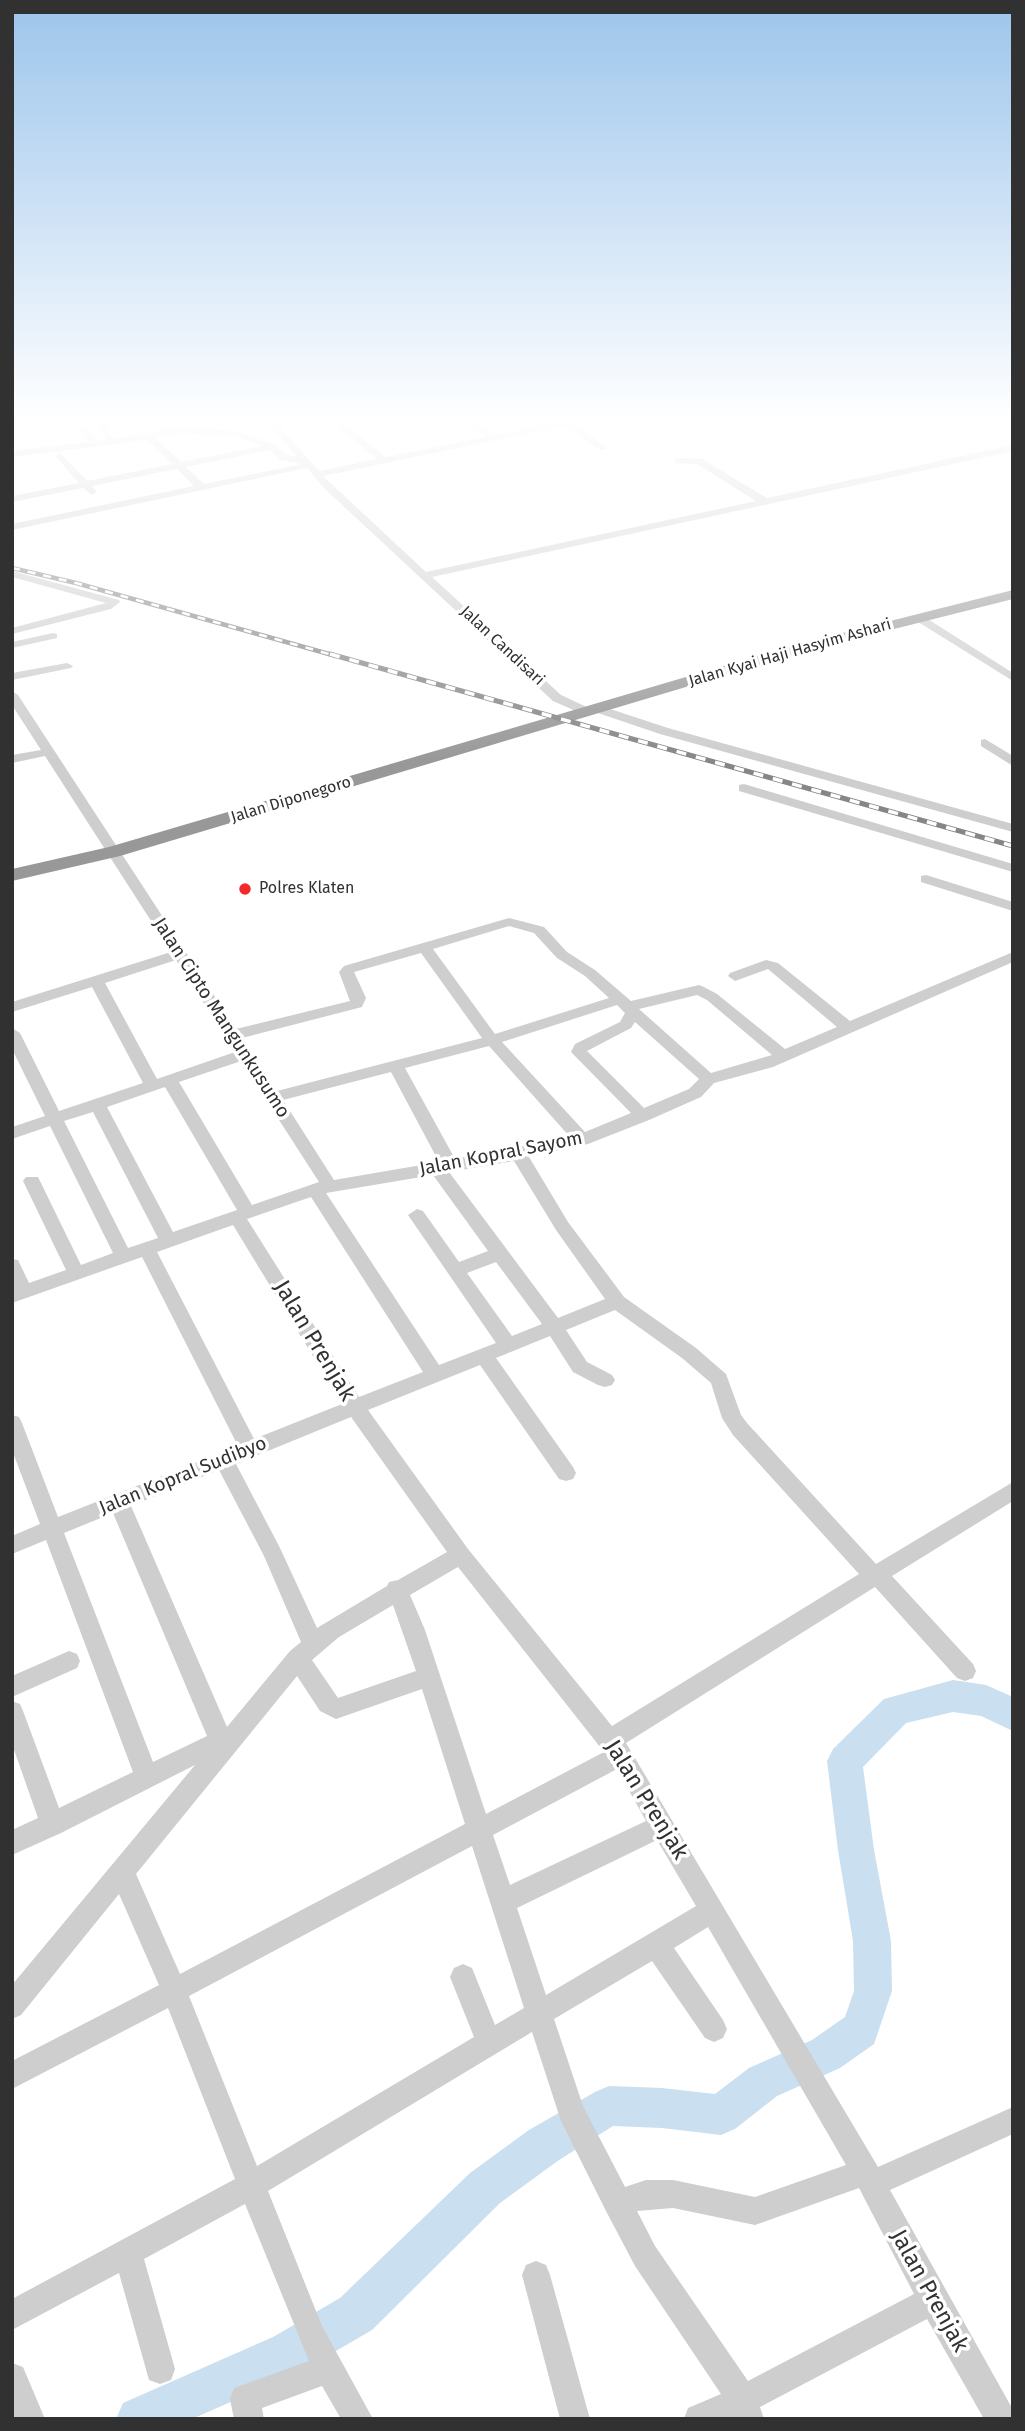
<!DOCTYPE html>
<style>
body{margin:0}
#map{position:relative;width:1025px;height:2431px;overflow:hidden;background:#fff;font-family:"Fira Sans",sans-serif}
canvas{display:block}
.frame{position:absolute;inset:0;border:14px solid #313131;pointer-events:none}
</style>
<div id="map">
<canvas width="1025" height="2431"></canvas>
<div class="frame"></div>
</div>
<script>
const c = document.querySelector('canvas').getContext('2d');
c.lineJoin = 'round';
function poly(rows) {
  const path = new Path2D();
  for (const r of rows) {
    path.moveTo(r[0], r[1]);
    for (let i = 2; i < r.length; i += 2) path.lineTo(r[i], r[i + 1]);
  }
  return path;
}
function fillPath(path, color) {
  c.fillStyle = color;
  c.fill(path, 'evenodd');
}
function stroke(path, color, width, dash) {
  c.strokeStyle = color;
  c.lineWidth = width;
  c.lineCap = dash ? 'butt' : 'round';
  c.setLineDash(dash || []);
  c.stroke(path);
}
function write(font, color, halo, rows, align = 'center') {
  c.font = font + ' "Fira Sans",sans-serif';
  c.lineWidth = 7;
  c.setLineDash([]);
  c.textBaseline = 'middle';
  c.strokeStyle = halo;
  c.fillStyle = color;
  for (const [text, x, y, turn = 0] of rows) {
    c.save();
    c.translate(x, y);
    c.rotate((+turn || 0) * Math.PI / 180);
    c.textAlign = isNaN(turn) ? turn : align;
    if (halo) c.strokeText(text, 0, 0);
    c.fillText(text, 0, 0);
    c.restore();
  }
}
const river = poly([
 [953,1680,986,1685,1013,1697,1013,1731,981,1716,953,1712,906,1723,863,1767,874,1850,891,1941,892,1991,874,2044,840,2068,777,2096,735,2129,721,2135,662,2128,613,2126,559,2160,500,2203,372,2330,305,2369,192,2419,116,2419,123,2403,273,2337,340,2298,470,2173,529,2130,595,2092,609,2086,662,2088,715,2094,749,2068,812,2040,845,2017,854,1991,853,1941,838,1850,827,1761,833,1749,884,1699,953,1680]
]);
const minor = poly([
 [76,423,84,423,96,441,106,440,95,423,103,423,114,439,180,427,238,431,276,445,286,455,296,456,268,423,277,423,319,471,377,459,333,423,343,423,386,457,486,437,469,423,479,423,496,435,555,423,572,423,608,448,600,450,564,426,323,476,426,572,756,501,697,464,675,463,675,459,678,458,702,459,767,498,1013,445,1013,451,432,577,561,695,591,709,601,706,668,728,1013,824,1013,832,660,734,595,712,585,715,553,701,325,489,307,468,12,530,12,524,194,486,177,469,92,486,97,492,92,495,83,488,12,502,12,496,79,483,55,456,60,453,87,481,172,464,148,440,12,457,12,451,88,442,76,423],
 [180,433,237,437,262,446,181,462,156,438,180,433],
 [270,450,280,460,302,464,204,484,186,467,270,450],
 [12,571,119,600,120,602,111,609,12,634,12,628,106,603,12,577,12,571],
 [915,616,923,616,1013,673,1013,681,915,620,915,616],
 [53,633,57,634,57,638,12,648,12,642,53,633],
 [67,663,73,666,71,668,12,680,12,673,67,663],
 [12,691,18,695,236,1029,350,1001,339,972,344,966,509,918,544,927,567,952,595,970,631,1001,699,985,704,987,717,994,785,1049,837,1027,768,969,735,981,728,976,730,973,766,960,778,963,850,1021,1013,952,1013,962,773,1067,714,1083,701,1097,649,1120,588,1144,529,1157,568,1222,624,1297,696,1348,726,1374,741,1415,747,1423,876,1564,1013,1482,1013,1501,892,1576,973,1664,976,1671,973,1678,965,1681,957,1678,875,1587,626,1743,878,2167,1013,2107,1013,2134,890,2190,1012,2408,1013,2419,984,2419,927,2319,760,2407,764,2419,684,2419,688,2408,721,2394,635,2266,607,2213,561,2121,532,2032,268,2191,322,2326,373,2419,341,2419,322,2386,262,2408,264,2419,234,2419,230,2399,234,2388,309,2361,245,2204,144,2259,175,2369,171,2380,160,2384,149,2380,119,2273,12,2330,12,2299,235,2179,168,2008,12,2089,12,2061,159,1985,119,1894,21,2015,12,2019,12,1985,195,1765,61,1833,12,1855,12,1830,38,1818,12,1744,12,1701,20,1704,23,1711,59,1808,133,1772,46,1540,12,1554,12,1536,40,1524,12,1450,12,1415,19,1417,22,1423,58,1517,238,1446,142,1257,12,1303,12,1259,18,1260,29,1283,66,1270,23,1181,26,1177,38,1177,81,1265,113,1253,50,1126,12,1139,12,1127,45,1116,12,1049,12,1028,20,1033,59,1111,143,1083,92,987,12,1012,12,1002,171,952,45,756,12,763,12,755,41,750,12,705,12,691],
 [509,926,534,933,557,958,585,976,609,998,495,1034,433,949,509,926],
 [421,953,482,1038,277,1091,242,1038,362,1007,366,998,354,972,421,953],
 [176,960,235,1052,157,1079,105,983,176,960],
 [697,995,707,1000,772,1055,711,1073,639,1009,697,995],
 [617,1005,625,1013,620,1022,575,1044,571,1052,631,1113,585,1132,502,1042,617,1005],
 [635,1022,699,1079,689,1089,644,1108,587,1051,631,1028,635,1022],
 [489,1046,570,1137,455,1159,405,1068,489,1046],
 [241,1061,319,1182,252,1205,179,1082,241,1061],
 [391,1072,439,1162,334,1180,283,1100,391,1072],
 [165,1087,237,1210,173,1232,107,1107,165,1087],
 [93,1112,158,1238,128,1248,64,1121,93,1112],
 [514,1161,556,1230,605,1299,558,1318,449,1172,514,1161],
 [433,1175,488,1251,459,1262,423,1211,417,1209,408,1215,496,1343,439,1365,326,1193,433,1175],
 [311,1197,423,1372,359,1397,247,1219,311,1197],
 [233,1225,342,1404,254,1439,157,1252,233,1225],
 [496,1262,542,1324,512,1336,467,1273,496,1262],
 [615,1310,682,1358,711,1383,722,1418,733,1435,859,1574,612,1726,468,1549,368,1410,480,1365,559,1479,566,1481,573,1479,576,1473,573,1467,496,1358,550,1336,573,1372,598,1385,605,1387,612,1385,615,1380,612,1375,587,1362,566,1330,615,1310],
 [351,1417,447,1552,398,1580,389,1582,387,1586,317,1628,280,1548,236,1464,351,1417],
 [219,1470,264,1556,301,1642,290,1651,227,1727,131,1506,219,1470],
 [113,1513,207,1736,153,1762,64,1533,113,1513],
 [458,1567,604,1752,486,1814,425,1630,410,1595,458,1567],
 [393,1605,416,1671,338,1698,312,1660,339,1637,393,1605],
 [297,1676,320,1711,336,1719,422,1689,465,1824,180,1974,136,1874,297,1676],
 [617,1769,646,1821,510,1885,493,1835,617,1769],
 [657,1840,696,1906,546,1995,517,1908,657,1840],
 [472,1846,524,2008,495,2025,472,1968,463,1964,454,1968,450,1977,474,2037,257,2166,189,1996,472,1846],
 [708,1927,846,2165,755,2197,673,2180,646,2180,625,2187,583,2106,554,2019,652,1961,705,2038,714,2042,723,2038,727,2029,723,2020,674,1948,708,1927],
 [859,2188,914,2294,748,2381,655,2246,637,2211,673,2208,755,2225,859,2188],
 [985,739,1013,756,1013,766,981,746,981,740,985,739],
 [744,784,1013,864,1013,872,739,791,739,785,744,784],
 [926,875,1013,902,1013,911,921,882,921,876,926,875],
 [69,1651,77,1654,80,1661,77,1668,12,1697,12,1676,69,1651],
 [536,2261,546,2265,550,2275,590,2419,560,2419,522,2275,526,2265,536,2261],
 [12,2363,23,2367,45,2419,14,2419,12,2363]
]);
const highway = poly([
 [1013,590,1013,599,803,652,120,856,12,881,12,869,109,847,791,646,1013,590]
]);
const railFar1 = poly([
 [12,568,76,583,336,656]
]);
const rail = poly([
 [330,654,1013,846]
]);
const markers = [
 [245,889,7,"#f22a2c"]
];
const farStreetnames = [
 ["Jalan Candisari",502,646,43],
 ["Jalan Kyai Haji Hasyim Ashari",790,653,-16],
 ["Jalan Diponegoro",291,800,-17]
];
const farPoinames = [
 ["Polres Klaten",259,889]
];
const streetNames = [
 ["Jalan Cipto Mangunkusumo",221,1018,57],
 ["Jalan Kopral Sayom",501,1154,-11],
 ["Jalan Kopral Sudibyo",183,1476,-22]
];
const nearStreetnames = [
 ["Jalan Prenjak",314,1341,59],
 ["Jalan Prenjak",646,1800,58],
 ["Jalan Prenjak",929,2291,61]
];
fillPath(river, '#cadfef');
fillPath(minor, '#cecece');
fillPath(highway, '#989898');
stroke(railFar1, '#868686', 4.5);
stroke(rail, '#868686', 5);
stroke(railFar1, '#fff', 2.5, [8]);
stroke(rail, '#fff', 3.5, [10]);
const sky = c.createLinearGradient(0, 0, 0, 763);
sky.addColorStop(0, '#9cc5eb');
sky.addColorStop(0.55, '#fff');
sky.addColorStop(1, '#ffffff00');
c.fillStyle = sky;
c.fillRect(0, 0, 1025, 763);
for (const [x, y, r, color] of markers) {
  const dot = new Path2D();
  dot.arc(x, y, r, 0, 2 * Math.PI);
  c.fillStyle = color;
  c.fill(dot);
  stroke(dot, '#fff', 2.5);
}
write('16px', '#313131', '#fff', farStreetnames);
write('16px', '#313131', '#fff', farPoinames, 'left');
write('19px', '#313131', '#fff', streetNames);
write('23px', '#313131', '#fff', nearStreetnames);
</script>
